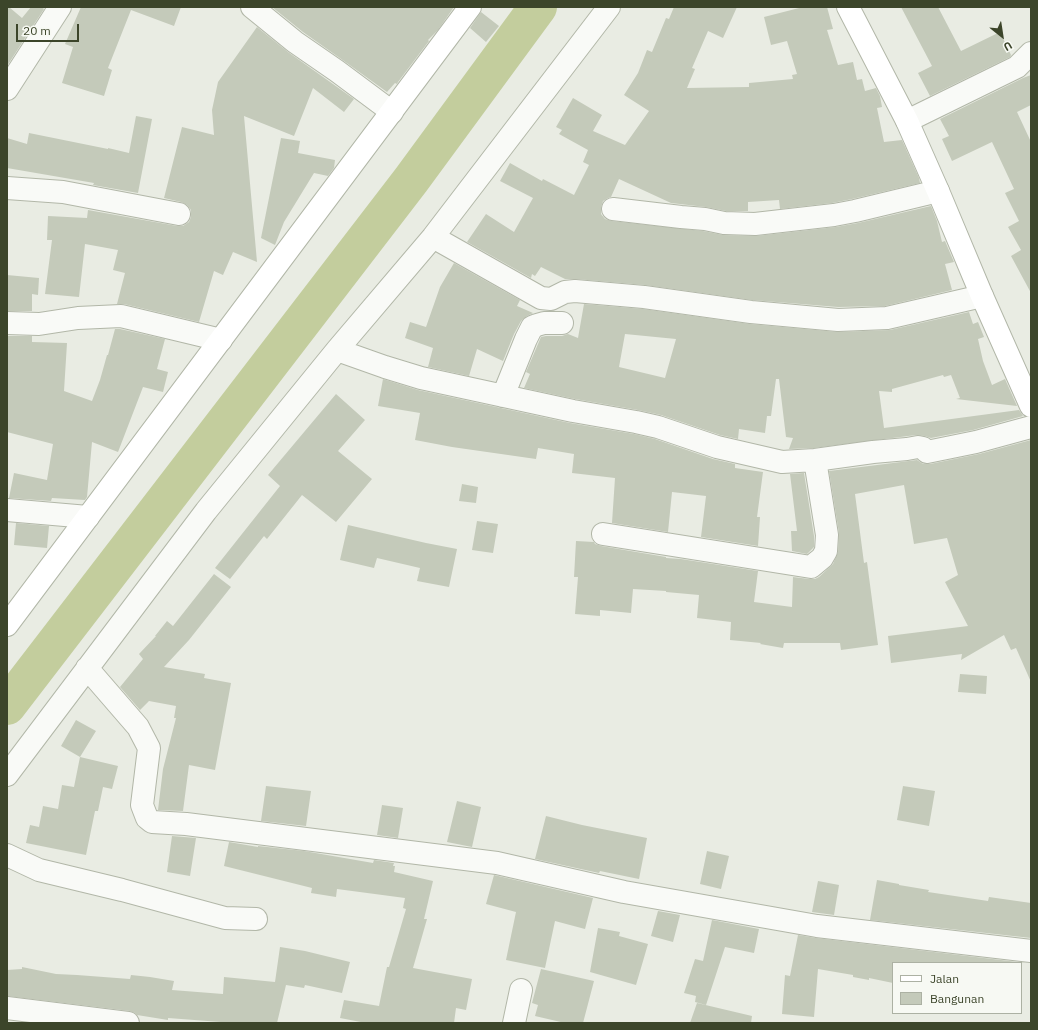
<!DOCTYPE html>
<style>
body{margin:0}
#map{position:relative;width:1038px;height:1030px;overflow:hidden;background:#e9ece3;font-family:"IBM Plex Sans",sans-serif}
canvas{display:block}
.frame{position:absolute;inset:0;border:8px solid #3c452a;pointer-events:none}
.legend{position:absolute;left:892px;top:962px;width:130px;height:52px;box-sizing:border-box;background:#f7f9f3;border:1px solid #acb1a3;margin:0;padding:5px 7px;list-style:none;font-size:12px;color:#3c452a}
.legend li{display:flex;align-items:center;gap:8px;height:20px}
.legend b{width:20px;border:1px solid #acb1a3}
.north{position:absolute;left:982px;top:16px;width:40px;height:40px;-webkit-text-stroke:3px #f7f9f3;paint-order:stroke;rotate:150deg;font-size:11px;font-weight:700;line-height:16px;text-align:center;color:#3c452a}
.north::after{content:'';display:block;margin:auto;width:14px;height:18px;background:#3c452a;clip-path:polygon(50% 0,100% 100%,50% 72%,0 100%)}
.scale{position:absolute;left:16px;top:24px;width:63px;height:18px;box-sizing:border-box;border:2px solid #3c452a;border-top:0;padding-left:5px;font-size:12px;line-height:14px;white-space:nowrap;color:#3c452a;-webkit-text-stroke:3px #f7f9f3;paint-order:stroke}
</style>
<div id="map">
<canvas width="1038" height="1030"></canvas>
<div class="frame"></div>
<ul class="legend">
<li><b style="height:5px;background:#fff"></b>Jalan</li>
<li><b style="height:11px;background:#c4caba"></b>Bangunan</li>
</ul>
<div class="north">U</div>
<div class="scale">20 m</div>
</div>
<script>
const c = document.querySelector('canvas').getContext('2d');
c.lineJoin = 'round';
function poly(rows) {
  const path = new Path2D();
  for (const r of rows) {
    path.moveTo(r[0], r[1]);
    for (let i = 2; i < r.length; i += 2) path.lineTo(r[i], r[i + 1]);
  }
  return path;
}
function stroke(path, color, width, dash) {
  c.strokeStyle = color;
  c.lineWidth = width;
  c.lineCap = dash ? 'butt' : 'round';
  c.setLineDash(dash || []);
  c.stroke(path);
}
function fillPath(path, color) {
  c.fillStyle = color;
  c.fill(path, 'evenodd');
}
const river = poly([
 [7,706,411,180,538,7]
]);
const building = poly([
 [7,7,9,7,22,18,31,7,42,7,44,9,7,66],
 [81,7,181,7,174,26,131,10,108,68,112,70,104,96,62,83,73,47,65,44],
 [272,7,454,7,438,30,428,40,429,41,398,82,397,84,395,83,387,92,344,61,303,32],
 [674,7,737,7,723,38,708,31,692,68,695,69,687,88,749,87,749,83,793,79,792,75,797,74,787,41,771,45,764,17,803,7,827,7,833,29,827,30,838,65,853,62,857,80,862,79,865,91,876,88,880,96,882,107,877,108,884,142,902,140,919,178,920,183,852,199,832,203,780,209,779,200,748,202,748,211,726,211,706,207,671,203,619,179,611,197,608,198,603,201,601,207,601,214,605,219,612,221,703,231,723,235,756,236,836,227,858,223,931,206,937,221,942,242,945,241,954,262,945,264,952,290,885,306,838,307,752,300,645,285,576,279,565,279,541,267,535,276,532,274,531,278,467,242,486,214,514,232,533,198,500,181,510,163,542,181,543,179,574,195,589,165,583,162,588,150,559,134,562,130,556,127,573,98,602,115,593,131,625,145,649,111,624,95,638,73,647,50,652,52,666,18,669,19],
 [901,7,938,7,961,51,1000,32,1011,55,1010,57,930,96,918,73,932,66],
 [481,12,499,26,486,42,470,28],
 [257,27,288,52,354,99,344,112,313,88,294,136,244,116,257,262,233,252,223,275,214,271,199,322,124,304,117,304,125,273,113,270,118,250,85,244,79,297,45,294,52,240,47,240,48,216,87,218,88,210,177,226,183,226,189,222,191,217,191,210,187,205,181,202,164,198,182,127,214,135,212,110,218,82],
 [1031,75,1031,105,1017,112,1031,142,1031,293,1011,256,1021,250,1008,227,1019,221,1005,193,1014,189,992,142,952,161,942,139,949,136,940,119,1023,78],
 [136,116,152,119,138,193,93,185,94,183,7,168,7,138,27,144,29,133,108,149,108,148,129,153],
 [281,138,300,141,298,153,335,160,334,168,328,176,314,173,284,222,275,245,261,238],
 [454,263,520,300,517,306,533,313,527,316,521,321,514,334,503,361,477,349,469,376,428,367,433,348,405,338,410,322,426,327,440,287],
 [7,275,39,278,38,295,32,294,32,311,7,311],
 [584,304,643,309,750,324,838,332,890,330,969,312,973,324,978,322,984,337,978,339,983,361,992,385,1005,379,1017,406,956,399,960,398,951,375,944,377,943,375,892,389,892,392,879,391,884,428,1019,410,1023,416,973,430,931,438,925,436,916,435,814,448,789,449,793,438,786,437,779,379,776,379,771,416,767,416,765,433,739,429,738,439,720,435,661,415,638,410,575,399,524,388,530,374,526,372,541,337,546,336,562,336,568,334,578,338],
 [625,334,676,339,665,378,619,367],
 [115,329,120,329,165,339,157,369,168,372,163,392,143,387,118,452,92,442,87,497,85,500,52,498,51,501,9,498,14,473,47,480,53,444,7,432,7,336,32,336,32,342,67,343,64,391,92,401,100,380,107,355,108,355],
 [383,379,418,390,570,423,634,434,655,439,713,459,735,464,735,468,763,472,757,517,760,517,758,546,701,537,706,496,672,492,668,532,612,523,615,478,572,473,574,454,538,448,536,459,452,447,415,440,420,413,378,406],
 [336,394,365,420,338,451,372,479,336,522,302,495,267,539,264,536,230,579,215,568,280,486,268,475],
 [1031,440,1031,682,1016,648,1011,650,1004,635,961,660,962,654,891,663,888,636,968,626,945,582,958,575,947,538,914,544,904,485,855,494,864,563,867,562,878,645,841,650,840,643,784,643,783,648,760,644,761,643,730,640,731,622,697,618,699,595,666,592,666,591,633,589,631,613,600,610,600,616,575,614,578,577,574,577,576,541,594,542,595,544,601,546,666,557,666,558,681,559,758,571,754,602,792,607,793,577,809,579,815,579,819,577,833,564,838,552,839,533,829,471,917,460,923,464,930,464,979,454],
 [804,473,814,536,814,547,807,554,792,551,791,531,797,531,790,474],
 [462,484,478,487,476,503,459,501],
 [477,521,498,524,493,553,472,550],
 [16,523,49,526,47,548,14,545],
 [348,525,426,543,457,549,449,587,417,581,420,568,377,558,374,568,340,560],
 [214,574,231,587,189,640,164,667,205,674,204,678,231,683,215,770,189,765,183,811,158,810,163,769,176,718,174,718,176,706,149,701,140,710,120,687,143,659,139,654,156,636,155,636,167,621,173,626],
 [960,674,987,676,986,694,958,692],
 [76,720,96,731,80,757,61,746],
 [80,757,118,766,112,789,103,787,98,811,95,811,86,855,26,843,30,825,39,827,43,806,58,809,62,785,74,787],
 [266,786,311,791,306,826,261,821],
 [903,786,935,791,929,826,897,820],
 [457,801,481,807,472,847,447,842],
 [382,805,403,808,398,838,377,835],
 [546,816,582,825,647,838,639,879,600,871,599,873,535,859],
 [172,836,196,838,190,876,167,872],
 [229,842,258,847,258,846,304,851,373,863,374,860,394,863,393,866,395,866,394,872,433,881,424,919,427,919,413,968,472,979,466,1010,456,1008,454,1023,366,1023,340,1018,344,1000,379,1006,387,967,389,967,406,909,403,908,405,898,337,889,336,897,311,893,312,888,224,866],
 [707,851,729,856,721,889,700,884],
 [494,875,593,898,585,929,555,921,545,968,506,960,516,912,486,904],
 [877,880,899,884,899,885,929,890,928,892,988,901,989,897,1031,903,1031,938,870,920],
 [818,881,839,885,834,915,812,912],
 [658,911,680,915,673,942,651,936],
 [712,920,759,929,754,953,725,947,706,1005,695,1002,696,996,684,993,695,959,703,961],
 [598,928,620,932,619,936,648,944,636,985,590,972],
 [798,935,816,938,1026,963,893,963,893,983,869,978,869,980,853,977,853,975,818,969,814,1017,782,1014,785,975,790,976],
 [280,947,305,951,350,962,342,993,305,985,304,988,286,985,277,1023,234,1023,168,1018,168,1020,137,1015,135,1013,130,1011,7,996,7,970,22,969,22,967,56,974,77,975,130,979,131,975,150,977,174,981,172,990,223,994,224,977,275,982],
 [541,969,594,981,583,1023,565,1023,535,1016,538,1005,532,1003],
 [697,1003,752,1016,751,1023,690,1023]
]);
const street = poly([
 [252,7,295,42,337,71,392,112],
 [7,89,60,7],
 [907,121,1017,67,1031,53],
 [7,188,63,192,179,214],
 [613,209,681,217,705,219,724,223,755,224,834,215,855,211,938,191],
 [433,237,541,298,551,299,565,292,575,291,644,297,751,312,838,320,887,318,982,296],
 [7,323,39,324,78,318,121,316,221,340],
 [337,350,385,367,421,378,573,411,636,422,658,427,717,447,782,462,815,460,873,452,907,449,918,447,923,448,927,452,976,442,1031,427],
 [503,396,526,339,532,327,537,325,544,323,562,323],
 [7,510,88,517],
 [603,534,811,567,817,562,822,558,826,551,827,535,815,460],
 [87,668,138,727,149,748,142,805,147,818,152,822,186,824,497,863,624,892,817,926,1031,951],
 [7,775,206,511,337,350,433,237,609,7],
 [7,855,39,870,122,890,225,918,256,919],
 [7,1008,128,1023],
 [514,1023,521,990]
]);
const secondary = poly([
 [848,7,907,121,938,191,982,296,1031,406],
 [7,625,470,7]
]);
stroke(river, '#c3cd9d', 38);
fillPath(building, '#c4caba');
stroke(street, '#b2b7a8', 24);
stroke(secondary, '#b2b7a8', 24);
stroke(street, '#f9faf7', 22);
stroke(secondary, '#fff', 22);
</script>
